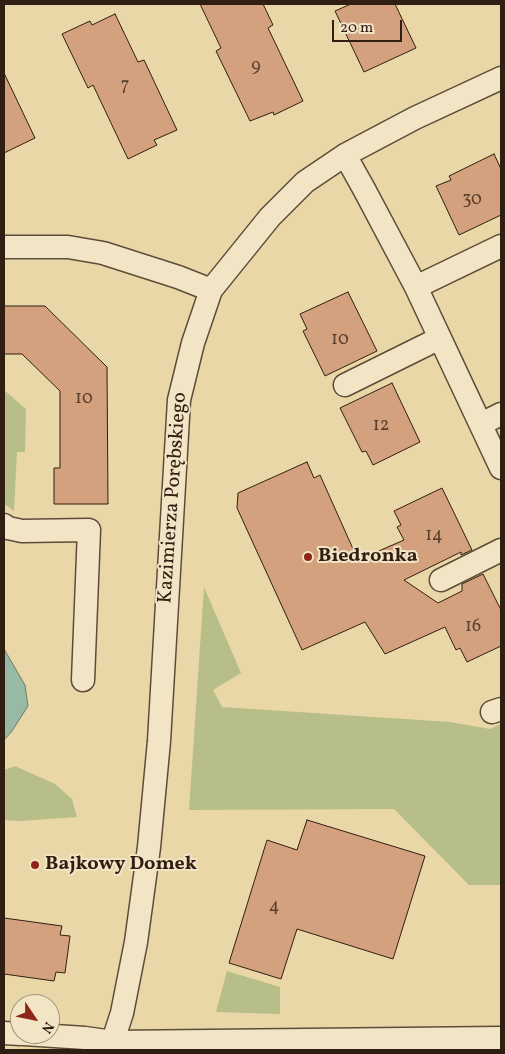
<!DOCTYPE html>
<meta charset="utf-8">
<style>
body{margin:0}
#map{position:relative;width:505px;height:1054px;overflow:hidden;background:#e9d7a8;font-family:Vollkorn,serif}
canvas{display:block}
.frame{position:absolute;inset:0;border:5px solid #301e12;pointer-events:none}
.north{position:absolute;left:10px;top:994px;width:50px;height:50px;box-sizing:border-box;background:#f1e5c6;border:1px solid #a4957e;border-radius:50%;rotate:124deg;font-size:14px;font-weight:700;line-height:20px;text-align:center;color:#301e12}
.north::after{content:'';display:block;margin:auto;width:18px;height:22px;background:#8f2418;clip-path:polygon(50% 0,100% 100%,50% 72%,0 100%)}
.scale{position:absolute;left:332px;top:20px;width:70px;height:22px;box-sizing:border-box;border:2px solid #301e12;border-top:0;padding-left:6px;font-size:15px;line-height:18px;white-space:nowrap;color:#301e12;-webkit-text-stroke:4px #f1e5c6;paint-order:stroke}
</style>
<div id="map">
<canvas width="505" height="1054"></canvas>
<div class="frame"></div>
<div class="north">N</div>
<div class="scale">20 m</div>
</div>
<script>
const c = document.querySelector('canvas').getContext('2d');
c.lineJoin = 'round';
function fillPath(path, color) {
  c.fillStyle = color;
  c.fill(path, 'evenodd');
}
function poly(rows) {
  const path = new Path2D();
  for (const r of rows) {
    path.moveTo(r[0], r[1]);
    for (let i = 2; i < r.length; i += 2) path.lineTo(r[i], r[i + 1]);
  }
  return path;
}
function stroke(path, color, width, dash) {
  c.strokeStyle = color;
  c.lineWidth = width;
  c.lineCap = dash ? 'butt' : 'round';
  c.setLineDash(dash || []);
  c.stroke(path);
}
function write(font, color, halo, rows, align = 'center') {
  c.font = font + ' Vollkorn,serif';
  c.lineWidth = 4;
  c.setLineDash([]);
  c.textBaseline = 'middle';
  c.strokeStyle = halo;
  c.fillStyle = color;
  for (const [text, x, y, turn = 0] of rows) {
    c.save();
    c.translate(x, y);
    c.rotate((+turn || 0) * Math.PI / 180);
    c.textAlign = isNaN(turn) ? turn : align;
    if (halo) c.strokeText(text, 0, 0);
    c.fillText(text, 0, 0);
    c.restore();
  }
}
const green = poly([
 [4,390,26,409,25,452,17,452,14,511,4,504],
 [204,587,241,673,213,690,222,707,450,722,490,729,501,724,501,885,469,885,394,809,189,810],
 [15,766,55,784,72,799,77,817,20,821,4,820,4,770],
 [227,971,280,987,280,1014,216,1012]
]);
const water = poly([
 [4,649,25,685,28,706,12,731,4,740,4,649]
]);
const building = poly([
 [200,4,263,4,273,25,268,28,303,101,274,115,273,112,250,121,216,51,221,48,200,4],
 [351,4,395,4,416,48,364,72,335,11,351,4],
 [115,14,138,62,144,60,177,130,154,140,157,145,128,159,93,85,88,88,62,34,90,21,92,25,115,14],
 [4,73,35,138,4,153,4,73],
 [494,154,501,169,501,215,459,235,436,186,451,180,449,176,494,154],
 [348,292,377,351,325,376,303,331,307,329,300,314,348,292],
 [4,306,45,306,107,367,108,504,54,504,54,468,60,468,60,391,22,354,4,354,4,306],
 [392,383,420,442,373,465,366,451,362,452,340,408,392,383],
 [307,462,314,478,320,475,358,560,404,540,397,527,401,525,394,511,442,488,472,550,461,555,461,552,404,580,438,603,462,591,462,584,483,574,501,610,501,646,467,662,460,648,456,650,445,627,385,654,365,622,302,650,237,508,238,493,307,462],
 [307,820,425,856,393,959,297,929,281,979,229,963,267,840,297,850,307,820],
 [4,918,62,926,60,935,70,936,65,973,56,972,54,981,4,974,4,918]
]);
const minor = poly([
 [345,155,364,189,416,287,501,468],
 [4,247,68,247,103,253,178,277,211,290],
 [416,287,501,246],
 [345,385,440,338],
 [481,424,501,414],
 [4,525,8,528,22,531,89,530,83,680],
 [441,580,501,550],
 [492,712,501,709],
 [4,1033,20,1034],
 [24,1034,85,1038,113,1042,501,1038],
 [110,1050,122,1013,136,942,149,847,159,741,179,400,193,343,211,290,270,217,305,182,345,155,415,118,501,78]
]);
const markers = [
 [308,557,5,"#8f2418"],
 [35,865,5,"#8f2418"]
];
const numberNames = [
 ["9",256,68],
 ["7",125,87],
 ["30",472,201],
 ["10",340,341],
 ["10",84,400],
 ["12",381,427],
 ["14",434,537],
 ["16",473,628],
 ["4",274,908]
];
const streetNames = [
 ["Kazimierza Porębskiego",174,498,-86]
];
const poiNames = [
 ["Biedronka",318,557],
 ["Bajkowy Domek",45,865]
];
fillPath(green, '#b8be87');
fillPath(water, '#98baa5');
stroke(water, '#6e7c6a', 1);
fillPath(building, '#d4a17e');
stroke(building, '#301e12', 1);
stroke(minor, '#5e4c38', 25);
stroke(minor, '#f1e5c6', 22);
for (const [x, y, r, color] of markers) {
  const dot = new Path2D();
  dot.arc(x, y, r, 0, 2 * Math.PI);
  c.fillStyle = color;
  c.fill(dot);
  stroke(dot, '#f1e5c6', 2);
}
write('18px', '#593f2d', null, numberNames);
write('20px', '#301e12', '#f1e5c6', streetNames);
write('bold 20px', '#301e12', '#f1e5c6', poiNames, 'left');
</script>
